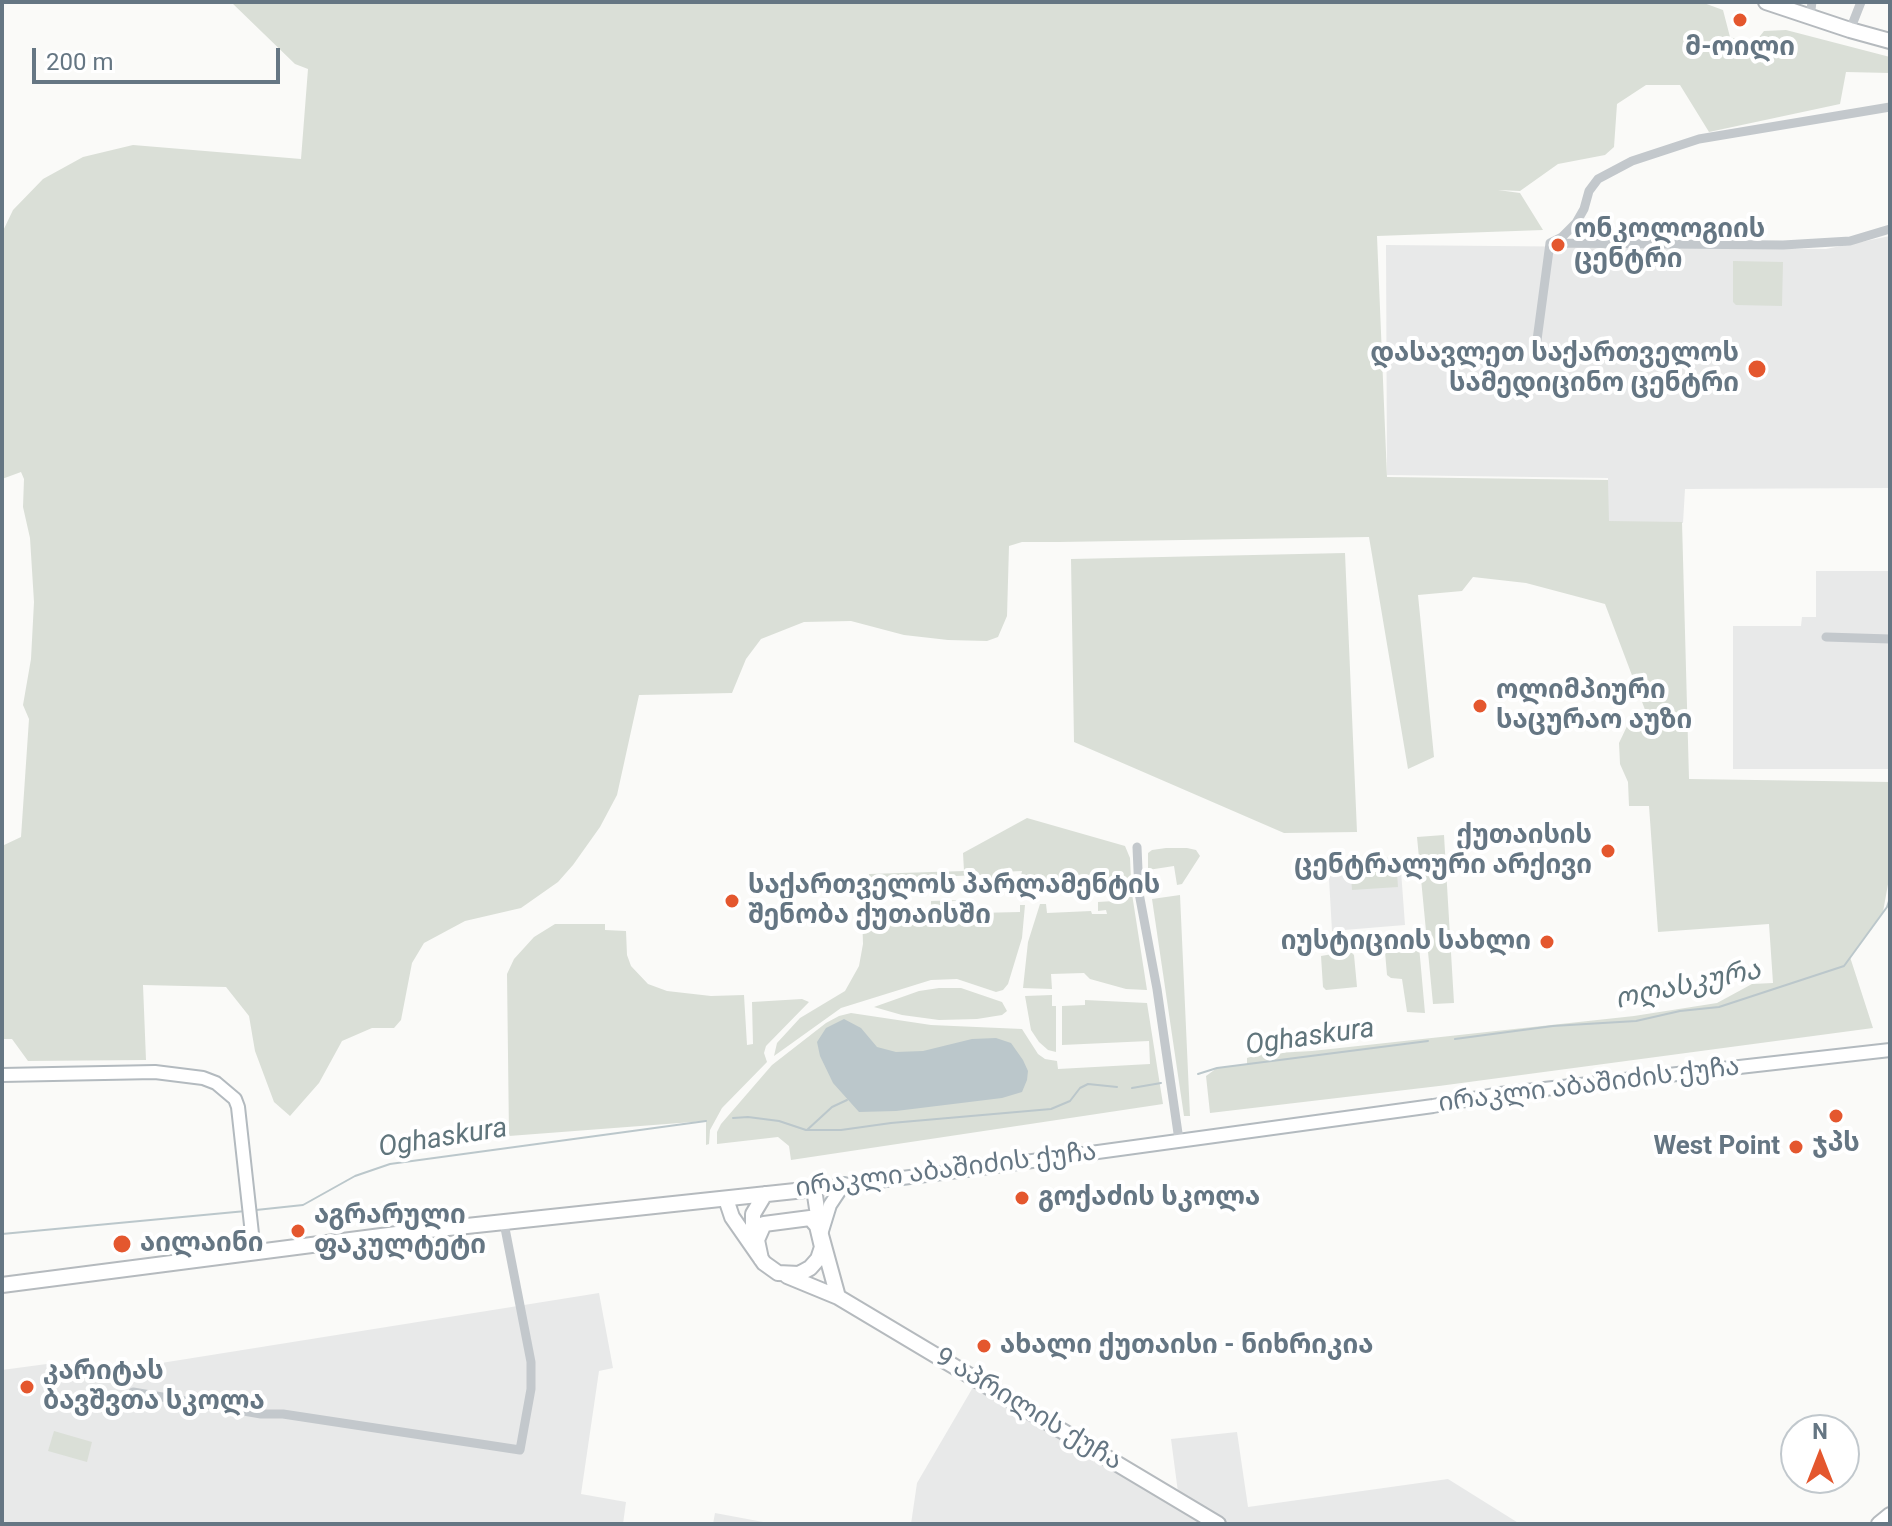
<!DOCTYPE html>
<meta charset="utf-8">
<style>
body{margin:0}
#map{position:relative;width:1892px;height:1526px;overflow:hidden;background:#fafaf8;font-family:Roboto,sans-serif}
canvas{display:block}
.frame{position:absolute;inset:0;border:4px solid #657683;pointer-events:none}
.north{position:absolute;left:1780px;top:1414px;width:80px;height:80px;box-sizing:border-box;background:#fff;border:2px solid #c1c8cd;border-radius:50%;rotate:0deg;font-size:22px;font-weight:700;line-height:32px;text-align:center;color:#657683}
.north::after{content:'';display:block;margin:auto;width:28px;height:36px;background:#e4572e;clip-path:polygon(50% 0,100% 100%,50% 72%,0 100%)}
.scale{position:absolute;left:32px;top:48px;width:248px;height:36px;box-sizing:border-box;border:4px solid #657683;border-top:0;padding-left:10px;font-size:24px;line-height:28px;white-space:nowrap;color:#657683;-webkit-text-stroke:6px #fff;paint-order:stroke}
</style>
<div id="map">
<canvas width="1892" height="1526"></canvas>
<div class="frame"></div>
<div class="north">N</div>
<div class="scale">200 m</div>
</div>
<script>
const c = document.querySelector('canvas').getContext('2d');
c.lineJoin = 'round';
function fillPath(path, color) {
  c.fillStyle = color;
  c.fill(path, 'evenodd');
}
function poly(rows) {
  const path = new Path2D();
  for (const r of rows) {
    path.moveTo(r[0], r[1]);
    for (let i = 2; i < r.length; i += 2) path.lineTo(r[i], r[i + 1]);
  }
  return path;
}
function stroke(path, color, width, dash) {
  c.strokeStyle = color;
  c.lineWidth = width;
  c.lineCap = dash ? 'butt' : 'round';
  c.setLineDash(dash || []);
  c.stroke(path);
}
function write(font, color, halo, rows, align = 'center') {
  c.font = font + ' Roboto,"Noto Sans Georgian",sans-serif';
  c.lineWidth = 8;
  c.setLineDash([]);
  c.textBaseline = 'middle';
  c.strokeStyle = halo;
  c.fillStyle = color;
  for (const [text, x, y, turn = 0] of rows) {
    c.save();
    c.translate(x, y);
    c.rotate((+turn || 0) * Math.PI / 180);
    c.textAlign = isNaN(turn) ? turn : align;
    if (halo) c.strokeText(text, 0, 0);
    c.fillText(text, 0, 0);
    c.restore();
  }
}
const built = poly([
 [1890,236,1890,488,1685,489,1683,523,1608,523,1608,478,1387,475,1386,245,1826,249],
 [1816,571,1890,571,1890,769,1733,769,1733,626,1801,626,1802,617,1816,617],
 [1400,857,1405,925,1332,931,1328,861],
 [599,1293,613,1368,599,1371,581,1494,626,1502,623,1524,2,1524,2,1370,54,1363,55,1380],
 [979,1377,1179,1500,1171,1439,1237,1432,1248,1507,1448,1479,1520,1524,911,1524,917,1483],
 [715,1513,774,1524,713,1524]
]);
const green = poly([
 [231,2,1701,2,1723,10,1730,37,1753,45,1764,31,1786,30,1890,57,1890,73,1846,72,1840,104,1709,132,1680,85,1646,85,1617,104,1614,147,1605,155,1558,164,1520,191,1498,190,1520,193,1543,230,1377,236,1387,477,1608,480,1609,521,1682,522,1689,779,1890,782,1890,873,1883,912,1850,957,1873,1028,1439,1086,1210,1113,1206,1076,1217,1068,1247,1064,1247,1058,1260,1054,1312,1051,1634,1016,1717,1003,1752,984,1773,983,1769,924,1658,932,1649,806,1629,806,1628,782,1620,764,1619,743,1630,720,1647,715,1605,604,1526,583,1473,577,1462,591,1418,595,1434,757,1408,769,1369,537,1059,542,1022,542,1009,546,1007,616,998,637,987,641,948,640,904,635,851,621,804,622,761,639,746,659,732,693,639,695,617,795,600,827,573,865,558,882,521,908,465,921,424,943,412,963,401,1020,394,1028,372,1028,342,1041,319,1083,290,1116,274,1102,255,1051,249,1016,226,987,143,985,146,1060,28,1061,12,1039,2,1039,2,846,21,837,29,719,23,705,31,659,34,602,30,538,23,507,24,479,21,472,2,479,2,233,13,210,43,179,83,157,133,145,301,159,308,69,295,64],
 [1733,261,1783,262,1782,306,1736,305,1733,302],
 [1345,553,1357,832,1284,833,1074,742,1071,559],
 [1027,818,1125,846,1130,858,1131,879,1071,881,1071,878,1042,879,1043,885,1040,885,1040,881,1023,883,1030,880,1020,880,1022,871,999,872,999,877,1006,877,1006,881,992,883,981,881,981,875,931,877,932,880,947,880,947,884,918,885,918,882,870,883,869,874,964,871,963,853],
 [1444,835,1454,1003,1433,1004,1417,837],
 [1166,848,1187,848,1196,850,1200,856,1182,884,1177,885,1174,866,1148,870,1148,853,1152,850],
 [1396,859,1398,887,1352,890,1350,862],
 [1114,894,1132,894,1147,990,1126,989,1090,979,1084,973,1051,974,1052,989,1023,988,1028,942,1040,904,1046,904,1047,913,1091,911,1092,914,1107,914,1106,910,1098,911,1098,902,1114,901],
 [1180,895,1190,1116,1184,1116,1152,899],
 [961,900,946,902,946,906,976,905,977,913,1020,912,1020,905,1025,905,1022,938,1008,984,1003,990,996,992,957,979,931,980,841,1008,774,1056,777,1043,800,1018,845,991,859,966,863,944,862,912,893,911,893,920,914,919,915,915,931,915,923,914,923,910,931,910,931,901],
 [555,924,605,924,605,930,626,931,627,955,631,966,648,984,667,991,711,996,744,995,747,1045,753,1044,752,1002,802,999,809,1002,766,1046,764,1053,767,1062,722,1108,710,1130,709,1144,706,1145,706,1121,509,1136,507,974,514,959,534,937],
 [1414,933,1418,935,1425,1013,1407,1012,1402,979,1391,978,1387,975,1384,940,1390,935],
 [1350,951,1354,955,1357,987,1326,990,1323,987,1321,956],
 [939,988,961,988,1002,1002,1007,1011,1002,1015,977,1019,939,1020,902,1015,874,1007,919,991],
 [1052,995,1052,1006,1056,1006,1056,1052,1048,1050,1039,1042,1031,1030,1025,996],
 [1085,1000,1147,1003,1163,1104,791,1160,789,1146,778,1137,717,1144,717,1132,721,1124,772,1065,826,1023,839,1016,851,1013,931,1025,1022,1029,1038,1054,1045,1059,1057,1061,1058,1069,1150,1064,1149,1041,1062,1045,1062,1006,1085,1005],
 [54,1431,92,1442,87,1462,48,1451]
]);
const water = poly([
 [844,1019,861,1028,877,1047,896,1052,923,1051,972,1039,996,1038,1011,1043,1023,1060,1028,1071,1027,1080,1022,1092,1002,1098,896,1111,859,1112,833,1083,820,1056,817,1042,826,1028]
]);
const stream = poly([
 [1455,1039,1553,1026,1636,1021,1680,1011,1719,1007,1844,966,1887,907,1890,898],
 [1198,1074,1217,1068,1428,1041],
 [1132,1088,1161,1083],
 [733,1118,748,1117,779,1121,806,1130,841,1130,891,1123,1051,1109,1070,1101,1080,1088,1088,1084,1117,1087],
 [807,1130,832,1107,847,1100],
 [256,1210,303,1205,355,1176,390,1164,706,1121],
 [2,1234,246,1211]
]);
const street = poly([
 [1810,17,1812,2],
 [1850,30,1861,2],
 [1550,243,1562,237,1576,223,1584,209,1589,191,1598,179,1632,161,1699,139,1890,107],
 [1553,243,1783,245,1850,241,1890,229],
 [1537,340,1550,243],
 [1826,637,1890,639],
 [1137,847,1139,893,1157,989,1179,1140],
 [133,1392,261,1414,283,1414,520,1450,531,1389,531,1362,504,1223]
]);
const secondary = poly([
 [2,1075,155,1072,203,1078,216,1083,235,1099,238,1107,254,1252],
 [814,1189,974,1169,1433,1106,1500,1094,1890,1050],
 [822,1231,830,1205,844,1184]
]);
const primary = poly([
 [1766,2,1850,30,1890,41],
 [726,1199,732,1217,764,1263,778,1273,799,1274,810,1268,818,1259,822,1247,817,1226,810,1218,764,1224,757,1240,761,1259],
 [753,1242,753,1214,765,1194],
 [787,1276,838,1297,1218,1524],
 [2,1285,420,1231,814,1189,821,1235,838,1297],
 [1879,1524,1890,1515]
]);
const markers = [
 [1740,20,8,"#e4572e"],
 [1558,245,8,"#e4572e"],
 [1757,369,10,"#e4572e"],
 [1480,706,8,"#e4572e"],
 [1608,851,8,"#e4572e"],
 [732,901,8,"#e4572e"],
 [1547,942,8,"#e4572e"],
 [1836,1116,8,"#e4572e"],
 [1796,1147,8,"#e4572e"],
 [1022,1198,8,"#e4572e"],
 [298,1231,8,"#e4572e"],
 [122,1244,10,"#e4572e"],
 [984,1346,8,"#e4572e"],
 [27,1387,8,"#e4572e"]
];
const poiNames = [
 ["მ-ოილი",1740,48,"center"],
 ["ონკოლოგიის",1574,230],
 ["ცენტრი",1574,260],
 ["დასავლეთ საქართველოს",1739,354,"right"],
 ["სამედიცინო ცენტრი",1739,384,"right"],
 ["ოლიმპიური",1496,691],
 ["საცურაო აუზი",1496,721],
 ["ქუთაისის",1592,836,"right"],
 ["ცენტრალური არქივი",1592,866,"right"],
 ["საქართველოს პარლამენტის",748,886],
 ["შენობა ქუთაისში",748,916],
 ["იუსტიციის სახლი",1531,942,"right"],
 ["ჯპს",1836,1144,"center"],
 ["West Point",1780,1147,"right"],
 ["გოქაძის სკოლა",1038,1198],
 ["აგრარული",314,1216],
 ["ფაკულტეტი",314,1246],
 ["აილაინი",140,1244],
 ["ახალი ქუთაისი - ნიხრიკია",1000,1346],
 ["კარიტას",43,1372],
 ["ბავშვთა სკოლა",43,1402]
];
const streetNames = [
 ["ირაკლი აბაშიძის ქუჩა",1589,1086,-7],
 ["ირაკლი აბაშიძის ქუჩა",946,1171,-7],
 ["9 აპრილის ქუჩა",1028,1410,31]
];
const waterNames = [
 ["ოღასკურა",1688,986,-12],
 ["Oghaskura",1310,1038,-8],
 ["Oghaskura",443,1139,-9]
];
fillPath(built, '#e8e9e9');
fillPath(green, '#dadfd7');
fillPath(water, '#bbc7cb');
stroke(stream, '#bbc7cb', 2);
stroke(secondary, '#b3babf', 16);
stroke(primary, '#b5babe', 18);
stroke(street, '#c3c8cc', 9);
stroke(secondary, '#fff', 12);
stroke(primary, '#fff', 14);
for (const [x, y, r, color] of markers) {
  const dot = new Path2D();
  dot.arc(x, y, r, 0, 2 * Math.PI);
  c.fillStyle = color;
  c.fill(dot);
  stroke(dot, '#fff', 3);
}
write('bold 26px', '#657683', '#fff', poiNames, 'left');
write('26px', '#657683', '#fff', streetNames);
write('italic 28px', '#60757c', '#fff', waterNames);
</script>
